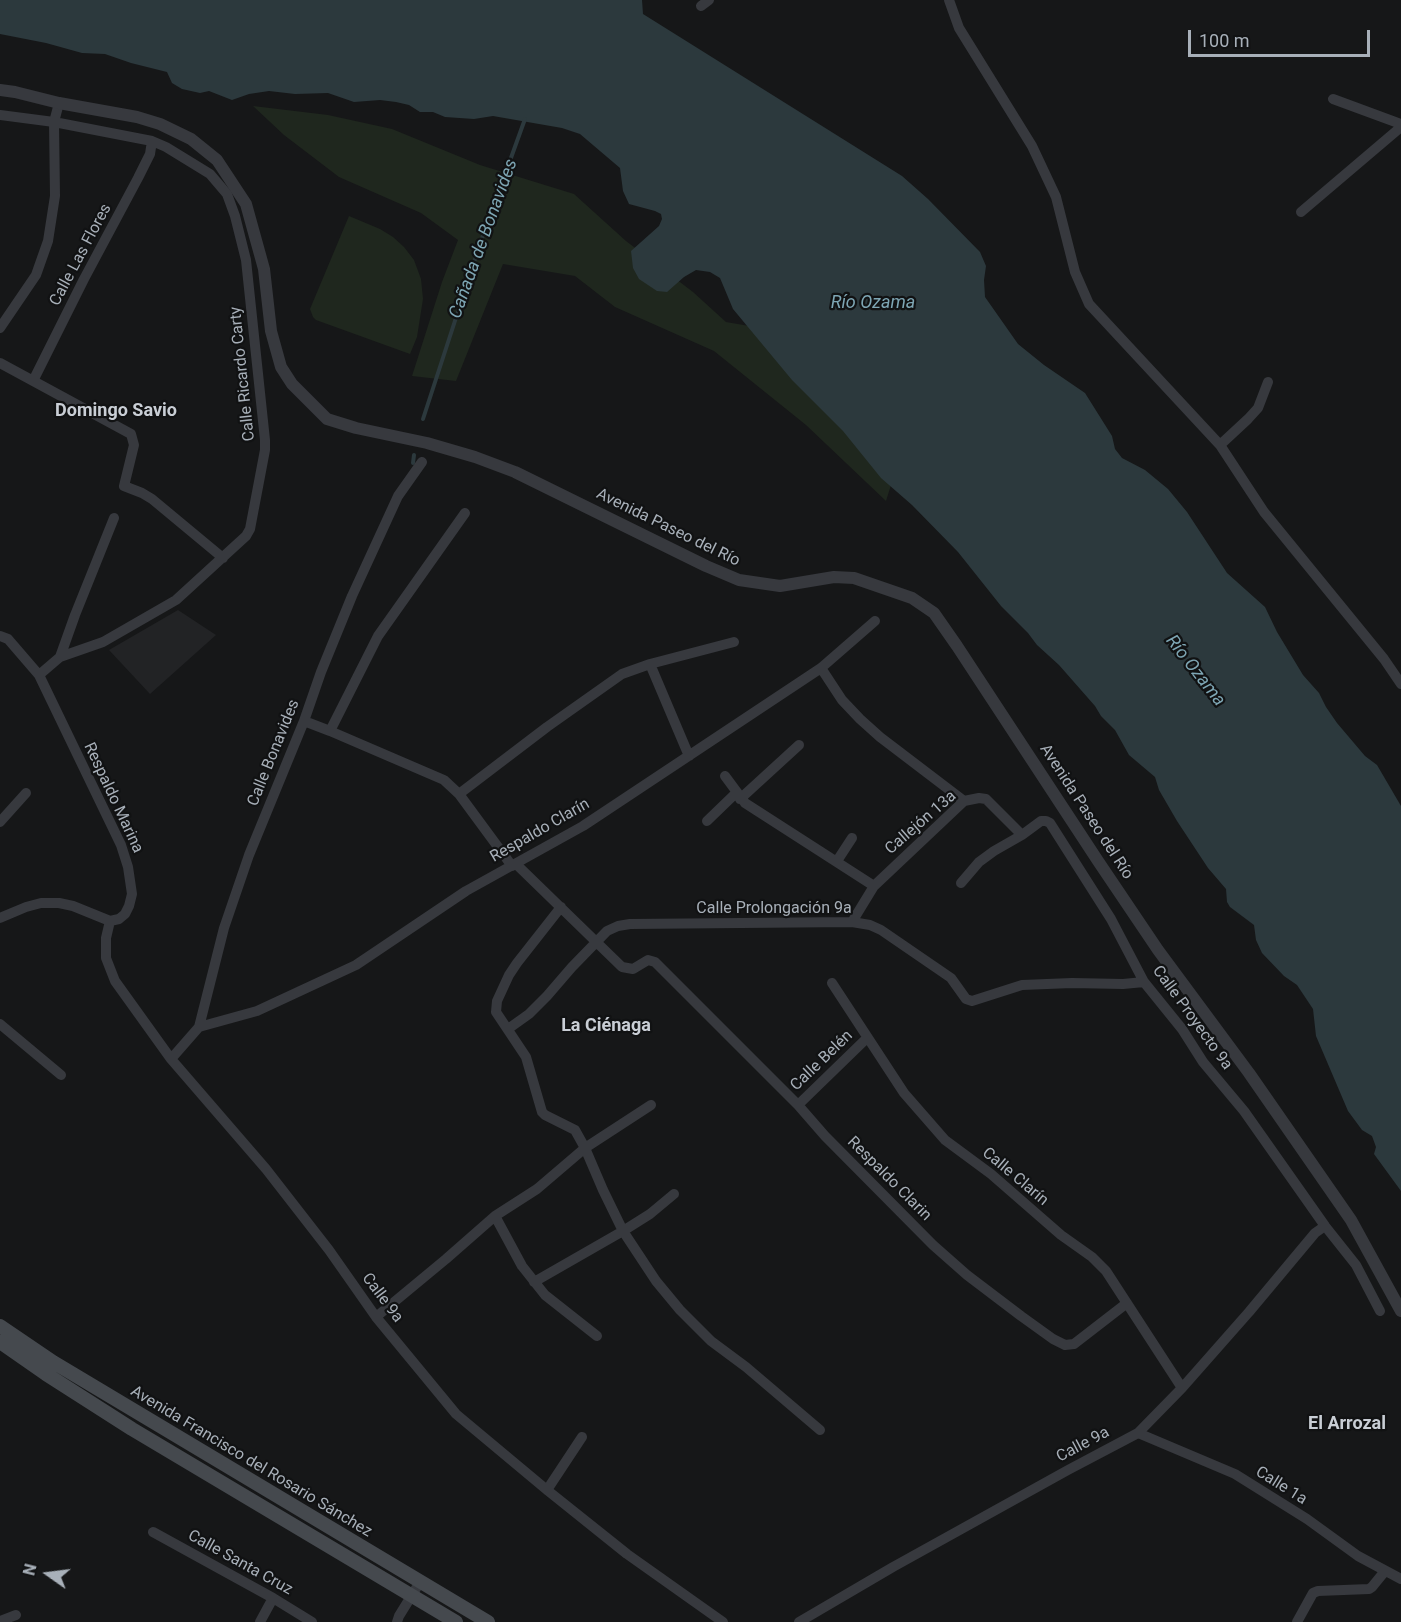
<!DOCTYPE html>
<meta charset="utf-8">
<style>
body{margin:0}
#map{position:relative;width:1401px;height:1622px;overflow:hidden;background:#161718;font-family:Roboto,sans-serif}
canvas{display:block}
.north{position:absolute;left:18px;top:1544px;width:60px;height:60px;-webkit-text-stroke:4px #111213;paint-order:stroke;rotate:284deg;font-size:16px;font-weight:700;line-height:24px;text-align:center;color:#a8b0b9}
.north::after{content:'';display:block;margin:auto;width:21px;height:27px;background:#a8b0b9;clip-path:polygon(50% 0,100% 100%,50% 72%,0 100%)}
.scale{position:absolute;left:1188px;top:30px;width:182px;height:27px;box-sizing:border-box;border:3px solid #a8b0b9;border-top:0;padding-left:8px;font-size:18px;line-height:21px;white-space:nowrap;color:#a8b0b9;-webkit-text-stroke:4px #111213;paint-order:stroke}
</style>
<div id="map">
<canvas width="1401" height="1622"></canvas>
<div class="north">N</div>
<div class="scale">100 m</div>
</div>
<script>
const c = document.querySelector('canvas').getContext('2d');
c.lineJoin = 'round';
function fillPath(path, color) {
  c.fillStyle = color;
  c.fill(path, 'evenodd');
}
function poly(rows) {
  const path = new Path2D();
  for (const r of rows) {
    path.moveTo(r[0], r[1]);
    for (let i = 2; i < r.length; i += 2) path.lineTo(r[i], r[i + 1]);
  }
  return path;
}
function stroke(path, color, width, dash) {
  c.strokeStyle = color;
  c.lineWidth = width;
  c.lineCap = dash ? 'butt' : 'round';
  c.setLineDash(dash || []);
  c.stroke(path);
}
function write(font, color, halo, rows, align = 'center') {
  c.font = font + ' Roboto,sans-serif';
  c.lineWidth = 4.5;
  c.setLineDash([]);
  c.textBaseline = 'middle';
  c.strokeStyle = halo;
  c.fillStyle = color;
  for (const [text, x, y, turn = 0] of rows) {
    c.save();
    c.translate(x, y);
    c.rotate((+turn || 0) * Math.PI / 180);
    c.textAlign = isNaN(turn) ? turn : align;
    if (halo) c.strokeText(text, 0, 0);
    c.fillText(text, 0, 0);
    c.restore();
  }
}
const built = poly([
 [178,610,216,635,150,694,109,650]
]);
const green = poly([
 [253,106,328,115,392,129,480,165,574,194,626,241,693,292,726,322,761,328,896,469,886,501,806,425,714,351,615,307,575,276,503,264,456,381,412,376,442,282,458,240,421,213,339,177,284,135],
 [349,216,380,229,393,237,404,247,414,260,421,279,423,299,417,337,410,354,316,320,313,317,310,309]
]);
const water = poly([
 [0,0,642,0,643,14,902,176,928,199,980,252,986,266,984,280,985,297,1018,344,1044,365,1085,393,1112,436,1115,449,1122,458,1145,470,1168,489,1187,512,1227,573,1265,607,1277,632,1303,675,1319,693,1326,707,1337,723,1365,756,1377,765,1401,806,1401,1191,1374,1154,1376,1147,1372,1136,1362,1130,1348,1111,1316,1036,1313,1009,1297,985,1284,976,1262,953,1256,940,1254,925,1230,907,1227,902,1226,889,1208,868,1177,821,1159,790,1155,777,1129,755,1115,730,1101,716,1095,706,1059,665,1037,645,1028,633,1001,606,958,552,912,505,881,478,843,431,792,380,733,309,720,278,710,272,696,270,684,277,667,292,657,291,639,279,633,268,631,251,659,226,662,219,661,214,655,211,629,204,623,191,620,168,580,134,562,128,493,116,474,119,445,117,433,112,420,112,409,105,396,102,380,100,354,102,328,93,295,94,269,91,249,94,232,100,209,91,200,93,182,89,172,83,167,72,131,63,105,54,82,53,46,43,0,34]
]);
const stream = poly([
 [423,419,481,241,525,119],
 [413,463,414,455]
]);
const minor = poly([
 [949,0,959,28,1032,146,1056,197,1075,272,1089,304,1220,445,1264,512,1384,659,1401,684],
 [701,6,709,0],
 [1333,99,1401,124],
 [0,115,54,122,152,141,166,147,210,174,227,194,235,216,246,260,265,440,265,450,250,529,246,536,176,600,103,642,60,657,39,675],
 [1301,212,1401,127],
 [0,328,36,275,48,241,55,196,54,122,59,103],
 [0,363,131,434,134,445,124,486,142,493,152,499,223,558],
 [33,381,84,279,138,178,150,154,152,141],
 [1220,445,1248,419,1258,408,1268,382],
 [0,636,8,639,39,675,121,845,128,867,132,894,129,906,125,914,119,919,110,921,73,906,59,903,41,903,26,907,0,918],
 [60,657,75,615,114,518],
 [650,664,689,756],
 [821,668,842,700,860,719,880,737,964,801],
 [304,721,330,731,378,636,465,513],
 [330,731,444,780,459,794,512,866],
 [725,776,745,803,874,886],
 [459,794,547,727,622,674,650,664,734,642],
 [740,799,799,745],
 [707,821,736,793],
 [0,822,26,793],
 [837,861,852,838],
 [516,864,622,967,633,969,648,960,655,962,798,1105,825,1136,933,1245,967,1275,1021,1316,1053,1339,1065,1345,1074,1344,1127,1303],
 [961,883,979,862,994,851,1022,835,1041,821,1046,821,1050,823,1111,919,1144,982,1182,1029,1203,1062,1244,1111,1325,1226,1356,1265,1380,1311],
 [561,907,517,963,509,975,497,1001,496,1012,526,1057,542,1112,545,1115,575,1130,585,1148,603,1190,623,1231,656,1281,680,1310,711,1341,746,1367,820,1430],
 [110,921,106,938,106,958,115,981,171,1059,266,1169,329,1250,376,1317,456,1414,547,1490,627,1554,723,1622],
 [852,922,874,886,964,801,979,798,986,799,1022,835],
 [832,983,904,1093,945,1140,991,1174,1061,1235,1092,1257,1106,1271,1182,1388],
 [0,1024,61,1075],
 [199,1027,257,1011,356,965,466,891,583,826,821,668,875,621],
 [508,1029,529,1014,547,996,572,967,607,931,618,926,630,924,852,922,870,925,881,930,951,978,966,999,972,1001,1022,985,1072,983,1123,984,1144,982],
 [171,1059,199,1027,224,928,249,855,304,721,321,672,352,596,398,496,422,462],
 [798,1105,867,1038],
 [495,1216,522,1266,545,1295,597,1336],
 [534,1282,623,1231,650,1214,674,1194],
 [376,1317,446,1259,495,1216,537,1189,585,1148,651,1105],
 [1138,1433,1235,1474,1307,1519,1358,1556,1401,1579],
 [547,1490,582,1437],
 [153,1532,273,1598,312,1622],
 [0,1621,16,1615],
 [260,1622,273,1598],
 [397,1622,399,1616,420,1582],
 [799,1622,893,1567,1068,1470,1138,1433,1182,1388,1249,1312,1315,1233,1325,1226],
 [1297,1622,1313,1593,1318,1591,1369,1589,1372,1587,1385,1571]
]);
const tertiary = poly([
 [0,90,15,92,59,103,137,117,160,124,191,139,217,160,246,204,264,269,271,331,281,367,292,384,327,419,356,428,427,443,475,457,515,472,706,566,739,580,780,586,834,577,854,578,912,598,934,613,957,646,1098,861,1158,950,1249,1073,1351,1220,1401,1311]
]);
const secondary = poly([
 [0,1326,53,1362,488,1622],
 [0,1342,46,1374,132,1429,456,1622]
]);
const streetNames = [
 ["Calle Las Flores",81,255,-62],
 ["Calle Ricardo Carty",243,374,-96],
 ["Avenida Paseo del Río",668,528,26],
 ["Calle Bonavides",274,753,-68],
 ["Respaldo Marina",113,798,65],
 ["Avenida Paseo del Río",1086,812,57],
 ["Callejón 13a",921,823,-41],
 ["Respaldo Clarín",540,831,-30],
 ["Calle Prolongación 9a",774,909],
 ["Calle Proyecto 9a",1192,1018,54],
 ["Calle Belén",822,1061,-44],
 ["Calle Clarín",1015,1177,40],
 ["Respaldo Clarin",889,1179,45],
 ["Calle 9a",382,1298,53],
 ["Calle 9a",1083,1445,-28],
 ["Avenida Francisco del Rosario Sánchez",251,1462,31],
 ["Calle 1a",1281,1486,32],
 ["Calle Santa Cruz",240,1563,29]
];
const waterNames = [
 ["Cañada de Bonavides",484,239,-70],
 ["Río Ozama",873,303],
 ["Río Ozama",1195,671,52]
];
const neighbourhoodNames = [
 ["Domingo Savio",116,411],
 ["La Ciénaga",606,1026],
 ["El Arrozal",1347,1424]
];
fillPath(built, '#222325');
fillPath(green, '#1f271e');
fillPath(water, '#2c393d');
stroke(stream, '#2c393d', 4);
stroke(minor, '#37393e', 10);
stroke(tertiary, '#37393e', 12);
stroke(secondary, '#45494e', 14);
write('16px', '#a8b0b9', '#111213', streetNames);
write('italic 18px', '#7ea6b4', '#111213', waterNames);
write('bold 18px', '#c9ced5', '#111213', neighbourhoodNames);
</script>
